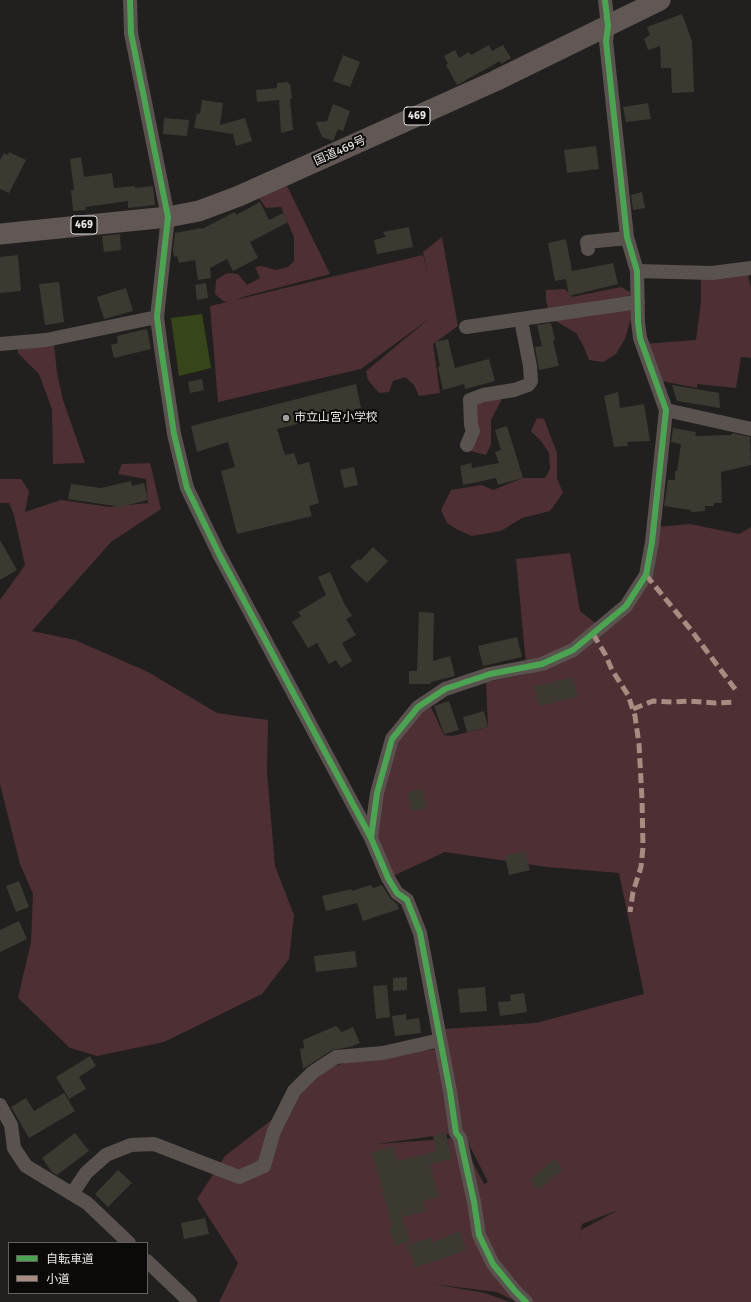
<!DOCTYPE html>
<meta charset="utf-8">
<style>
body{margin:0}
#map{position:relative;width:751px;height:1302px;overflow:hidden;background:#22201e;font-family:Signika,"Noto Sans JP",sans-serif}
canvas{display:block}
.legend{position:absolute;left:8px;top:1242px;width:140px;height:52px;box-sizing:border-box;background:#0b0a08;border:1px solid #63615f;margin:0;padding:5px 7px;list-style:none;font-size:12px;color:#e7e4e2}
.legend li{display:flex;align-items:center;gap:8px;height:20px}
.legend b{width:20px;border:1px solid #63615f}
</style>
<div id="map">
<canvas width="751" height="1302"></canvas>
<ul class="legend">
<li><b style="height:5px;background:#4ca352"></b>自転車道</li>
<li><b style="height:5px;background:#a88b81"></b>小道</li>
</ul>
</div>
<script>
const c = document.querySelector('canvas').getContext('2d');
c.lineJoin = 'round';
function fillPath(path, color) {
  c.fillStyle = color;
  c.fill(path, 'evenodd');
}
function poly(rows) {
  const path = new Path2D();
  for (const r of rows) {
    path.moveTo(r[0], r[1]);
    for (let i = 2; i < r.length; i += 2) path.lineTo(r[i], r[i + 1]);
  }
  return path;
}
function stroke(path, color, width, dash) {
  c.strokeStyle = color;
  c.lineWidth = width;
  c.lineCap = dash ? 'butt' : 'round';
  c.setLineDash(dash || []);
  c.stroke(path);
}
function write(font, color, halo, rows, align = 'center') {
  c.font = font + ' Signika,"Noto Sans JP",sans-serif';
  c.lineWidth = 4;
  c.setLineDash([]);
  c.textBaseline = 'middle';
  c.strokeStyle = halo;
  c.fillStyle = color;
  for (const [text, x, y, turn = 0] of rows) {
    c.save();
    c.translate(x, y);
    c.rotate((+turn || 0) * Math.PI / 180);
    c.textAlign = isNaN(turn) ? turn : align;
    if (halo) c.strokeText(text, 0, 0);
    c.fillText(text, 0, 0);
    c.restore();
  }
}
const green = poly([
 [287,186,330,274,246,296,235,300,423,255,428,275,423,252,442,237,458,326,433,344,440,393,419,396,414,385,405,377,393,381,389,392,379,393,368,380,366,371,430,318,361,369,218,402,210,306,227,302,223,301,215,294,216,280,227,273,238,274,247,285,260,278,255,267,262,266,276,270,288,267,294,261,294,237,281,207,266,208,259,198],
 [747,271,751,288,751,358,741,357,736,388,697,384,697,388,657,380,642,344,696,340,701,302,701,279],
 [621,287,630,292,632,315,625,339,616,354,603,362,589,360,583,345,576,333,552,319,549,313,546,300,546,290,565,289,572,297],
 [54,344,57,373,63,400,85,463,53,464,52,409,39,374,18,353,18,348],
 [504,395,491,420,491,445,486,455,470,451,475,403],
 [537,418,544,419,557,453,557,478,563,493,550,511,522,518,501,531,472,536,458,530,447,523,441,510,451,490,482,485,493,490,523,478,545,478,550,469,549,453,541,441,531,431],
 [150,463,161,509,111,542,32,631,75,640,148,672,217,713,268,720,267,772,275,866,294,915,289,959,262,994,164,1042,97,1056,70,1048,18,998,31,942,33,894,20,864,0,784,0,600,25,565,14,515,9,503,0,503,0,479,21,479,29,491,25,512,61,500,110,507,148,503,146,479,118,474,122,464],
 [690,524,739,534,751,527,751,1302,516,1302,497,1292,433,1284,485,1293,510,1302,219,1302,238,1263,197,1199,225,1156,288,1107,323,1069,377,1054,442,1049,456,1133,376,1144,460,1138,484,1184,488,1182,461,1129,443,1029,536,1023,644,994,619,873,547,867,445,852,393,876,371,838,392,739,429,703,444,735,452,736,488,727,486,682,527,674,516,559,570,553,580,611,600,627,647,574,655,527],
 [618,1210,581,1230,579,1239,582,1224]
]);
const water = poly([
 [202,314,211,368,179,376,171,318]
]);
const building = poly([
 [682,14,692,41,694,92,672,93,671,68,661,68,660,46,648,50,644,39,650,35,647,27],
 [489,45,492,51,503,45,511,58,501,64,500,61,457,85,446,65,448,64,444,56,455,50,459,58,469,52,471,55],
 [343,55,360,62,350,87,333,81],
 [288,82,288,84,290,83,292,99,290,99,293,130,281,133,279,100,257,102,256,90,277,88,277,83],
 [202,100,223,103,220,125,245,118,252,141,236,146,233,134,194,128,197,113,200,114],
 [648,103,651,119,626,122,623,107],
 [333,104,350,111,343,131,338,129,333,141,322,137,316,122,327,121],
 [164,118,189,120,187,136,163,134],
 [596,146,599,169,567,173,564,150],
 [9,152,26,160,9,193,0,189,0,160,4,153,8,155],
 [81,157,84,177,112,173,114,188,135,186,135,188,153,186,155,205,128,208,128,201,85,207,86,210,73,211,71,190,74,190,70,159],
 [642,192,645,208,633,210,631,195],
 [260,202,269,220,283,213,288,222,250,242,258,258,233,271,227,259,210,268,211,278,198,280,195,260,179,263,177,256,174,257,173,250,175,233,201,228,202,229,235,212,236,215],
 [409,227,413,247,377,254,374,240,386,237,383,232],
 [120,234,121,250,104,252,102,236],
 [566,239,572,271,613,263,618,284,569,296,566,279,555,281,548,243],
 [18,255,21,291,0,293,0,257],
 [59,282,64,322,45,325,39,284],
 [206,283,208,298,197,300,195,285],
 [126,288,133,311,104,319,97,297],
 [551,323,555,340,553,341,559,366,539,370,535,347,542,346,537,325],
 [147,329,151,349,114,358,111,345,118,343,117,336],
 [448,339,455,368,489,359,495,381,465,389,464,384,443,390,438,367,440,366,435,342],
 [202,379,204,390,190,393,188,382],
 [356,384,361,408,277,429,285,455,294,453,298,465,309,462,319,503,309,506,312,516,237,534,221,471,235,467,228,442,197,452,191,426],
 [672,385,719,393,720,408,677,401],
 [618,392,620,408,644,404,650,441,627,442,628,446,614,447,604,396],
 [507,426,523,478,498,485,496,478,463,485,460,466,471,463,472,468,499,463,495,452,501,450,495,430],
 [673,428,696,432,695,436,732,435,732,433,750,437,751,465,721,472,722,503,714,503,714,506,705,506,705,511,691,512,691,510,664,506,668,480,675,480,675,471,677,471,681,444,671,442],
 [354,467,358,485,344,488,340,470],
 [131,481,132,486,144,483,148,500,116,508,115,506,68,499,71,484,101,488],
 [0,540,17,570,0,580],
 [373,547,388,561,367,583,350,567,358,559,360,561],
 [330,572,344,603,352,616,346,619,356,635,342,643,352,661,341,668,336,660,329,664,317,643,308,648,292,622,301,616,298,612,326,595,318,577],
 [419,612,434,613,433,661,450,656,455,676,431,682,431,684,409,684,409,671,417,671],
 [517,637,522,657,483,666,478,646],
 [573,677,578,697,539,706,534,686],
 [449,701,459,730,444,734,434,706],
 [484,711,488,727,467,732,463,717],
 [423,789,426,809,411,811,408,792],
 [525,851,530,870,509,875,505,856],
 [19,881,29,907,16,912,6,886],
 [371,885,373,888,382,885,390,898,397,904,399,909,363,921,357,903,326,911,322,896,351,889,352,891],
 [19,921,27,939,0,952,0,930],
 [355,951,357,967,316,972,314,956],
 [407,977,407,990,393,991,393,978],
 [387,985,390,1017,376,1019,373,986],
 [485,987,487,1011,460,1013,458,989],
 [524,993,527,1012,500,1016,498,1002,511,1001,510,995],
 [406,1014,406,1020,419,1018,421,1033,395,1036,392,1016],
 [336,1026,342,1032,353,1027,360,1043,350,1047,332,1050,303,1069,300,1049,304,1048,303,1040],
 [90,1056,96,1066,79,1077,86,1089,69,1099,56,1077],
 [64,1093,75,1111,29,1138,11,1107,26,1098,34,1111],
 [75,1133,89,1151,57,1175,52,1172,42,1158],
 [446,1133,452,1159,430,1164,439,1197,423,1201,426,1211,402,1217,410,1241,395,1246,389,1228,392,1227,372,1152,393,1146,397,1161,436,1151,433,1136],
 [555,1159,563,1170,538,1190,530,1179],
 [118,1170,132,1183,108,1207,95,1194],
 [205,1218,209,1234,184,1239,181,1223],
 [460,1231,467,1250,416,1268,407,1245,431,1237,433,1242]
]);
const minor = poly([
 [130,0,131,33,168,217,157,317,161,348,174,434,187,488,219,554,371,838,388,878,397,893,407,900,420,933,450,1091,456,1133,460,1138,474,1202,479,1235,493,1264,515,1291,526,1302],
 [588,249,587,242,627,238],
 [637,271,712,273,751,268],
 [466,327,638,302],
 [0,344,46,340,157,317],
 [666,410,751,429],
 [467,445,473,431,471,425,470,400,483,395,514,390,528,385,531,381,530,366,521,320],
 [371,838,377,793,392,739,418,707,445,689,490,674,542,664,573,650,626,606,646,575,652,542,666,410,640,338,638,322,637,271,627,237,606,41,608,26,605,0],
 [0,1105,11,1125,14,1148,26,1166,87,1203,129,1243],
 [72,1194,86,1173,106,1155,131,1145,154,1144,239,1177,264,1166,274,1131,294,1091,313,1072,336,1057,383,1053,440,1040],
 [147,1261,190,1302]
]);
const highway = poly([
 [0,234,168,217,199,211,239,196,495,81,660,0]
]);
const quiet = poly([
 [646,575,691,630,738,693],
 [593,634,605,654,612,670,628,695,635,716,639,744,642,799,643,847,641,867,633,892,630,912],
 [633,709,653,701,673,702,689,701,715,703,734,702]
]);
const cycleway = poly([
 [130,0,131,33,168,217,157,317,161,348,174,434,187,488,219,554,371,838,388,878,397,893,407,900,420,933,450,1091,456,1133,460,1138,474,1202,479,1235,493,1264,515,1291,526,1302],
 [371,838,377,793,392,739,418,707,445,689,490,674,542,664,573,650,626,606,646,575,652,542,666,410,640,338,638,322,637,271,627,237,606,41,608,26,605,0]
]);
const markers = [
 [286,418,4,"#a29f9d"]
];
const shields = [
 [417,116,26],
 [84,225,26]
];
const shieldNames = [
 ["469",417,116],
 ["469",84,225]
];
const streetNames = [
 ["国道469号",340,151,-24]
];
const poiNames = [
 ["市立山宮小学校",294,418]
];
fillPath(green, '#4d2f34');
fillPath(water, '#37451a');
fillPath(building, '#3c3931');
stroke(minor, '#59524f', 14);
stroke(highway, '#615755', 21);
stroke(quiet, '#a88b81', 5, [10, 5]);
stroke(cycleway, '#4ca352', 6);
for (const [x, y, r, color] of markers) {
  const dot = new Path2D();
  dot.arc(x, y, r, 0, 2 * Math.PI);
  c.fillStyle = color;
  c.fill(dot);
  stroke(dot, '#0b0a08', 1.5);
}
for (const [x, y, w] of shields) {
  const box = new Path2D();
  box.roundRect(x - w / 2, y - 9, w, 18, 3);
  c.fillStyle = '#0b0a08';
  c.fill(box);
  stroke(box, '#e7e4e2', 1);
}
write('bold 11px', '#e7e4e2', null, shieldNames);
write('12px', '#e7e4e2', '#0b0a08', streetNames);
write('12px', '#e7e4e2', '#0b0a08', poiNames, 'left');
</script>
